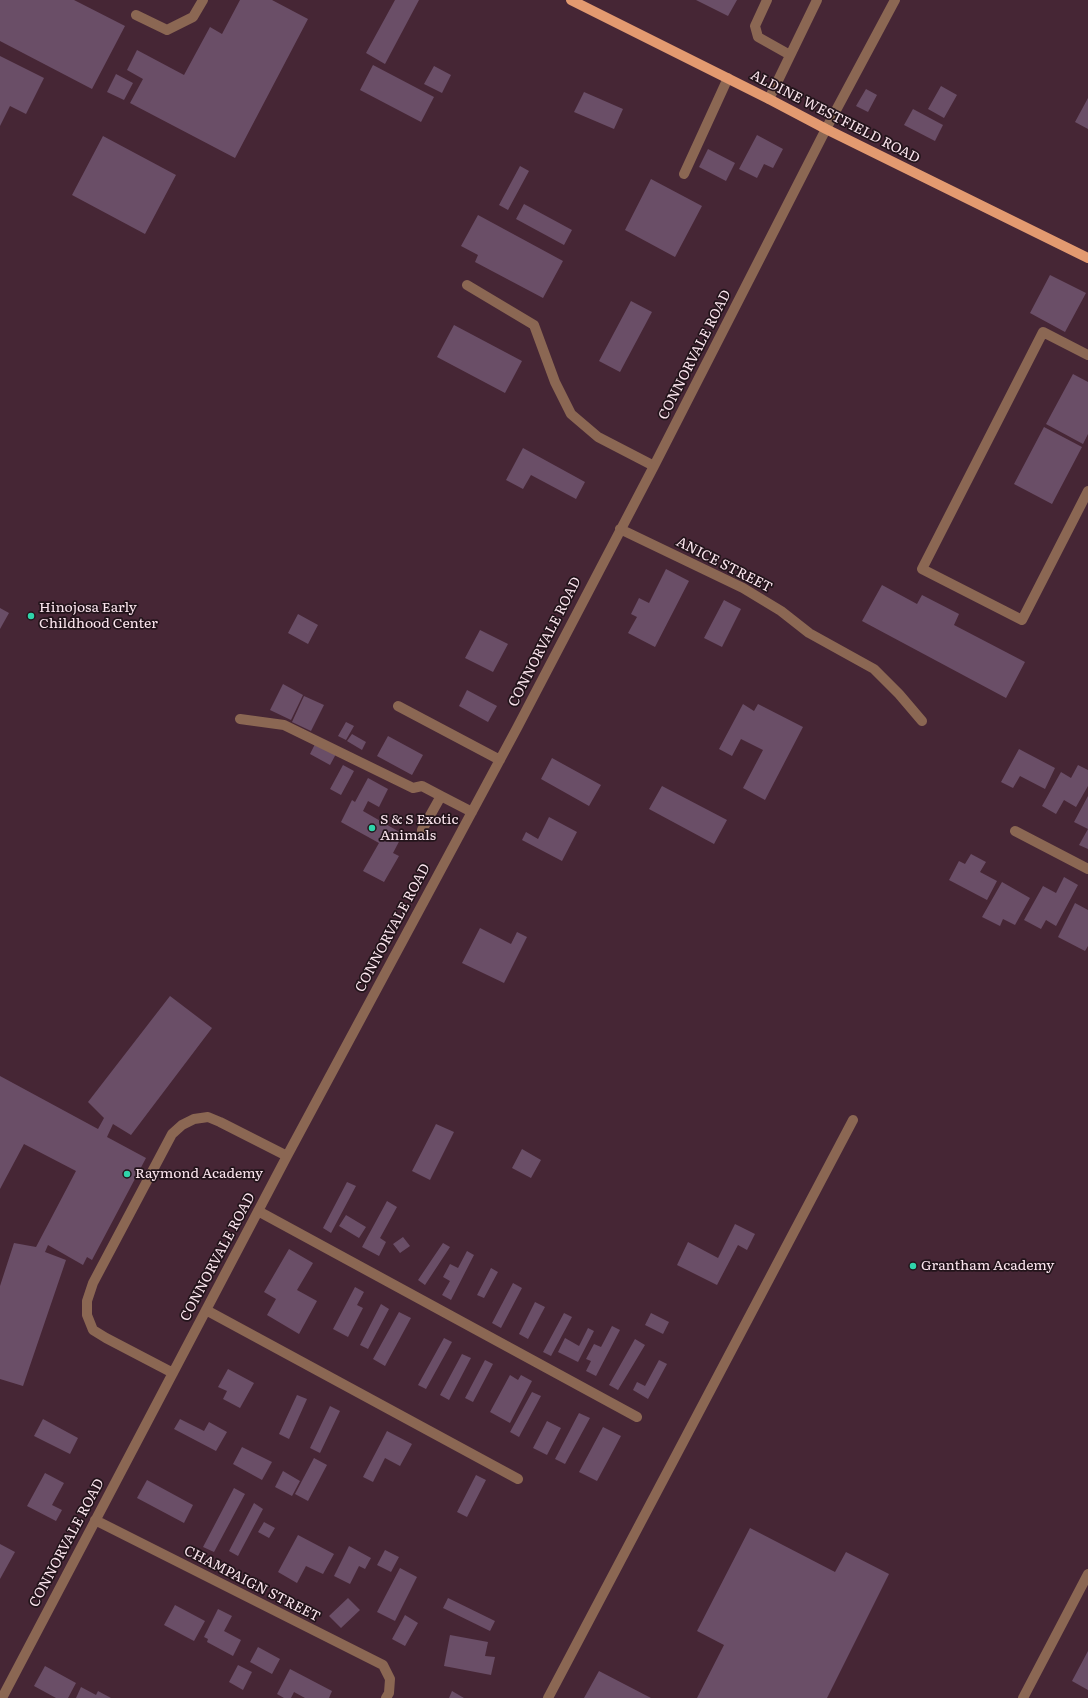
<!DOCTYPE html>
<style>
body{margin:0}
canvas{display:block;background:#462635}
</style>
<canvas width="1088" height="1698"></canvas>
<script>
const c = document.querySelector('canvas').getContext('2d');
c.lineJoin = 'round';
function fillPath(path, color) {
  c.fillStyle = color;
  c.fill(path, 'evenodd');
}
function poly(rows) {
  const path = new Path2D();
  for (const r of rows) {
    path.moveTo(r[0], r[1]);
    for (let i = 2; i < r.length; i += 2) path.lineTo(r[i], r[i + 1]);
  }
  return path;
}
function stroke(path, color, width, dash) {
  c.strokeStyle = color;
  c.lineWidth = width;
  c.lineCap = dash ? 'butt' : 'round';
  c.setLineDash(dash || []);
  c.stroke(path);
}
function write(font, color, halo, rows, align = 'center') {
  c.font = font + ' Literata,serif';
  c.lineWidth = 3.5;
  c.setLineDash([]);
  c.textBaseline = 'middle';
  c.strokeStyle = halo;
  c.fillStyle = color;
  for (const [text, x, y, turn = 0] of rows) {
    c.save();
    c.translate(x, y);
    c.rotate((+turn || 0) * Math.PI / 180);
    c.textAlign = isNaN(turn) ? turn : align;
    if (halo) c.strokeText(text, 0, 0);
    c.fillText(text, 0, 0);
    c.restore();
  }
}
const building = poly([
 [0,0,74,0,125,26,92,89,0,41],
 [240,0,272,0,308,19,235,158,130,103,143,79,127,70,137,50,184,75,210,27,222,34],
 [395,0,419,0,385,64,366,53],
 [696,0,737,0,728,16],
 [0,56,44,78,26,114,10,106,0,126],
 [373,65,434,97,421,122,360,90],
 [434,66,451,75,442,93,424,84],
 [116,74,133,83,124,100,107,92],
 [941,86,957,95,944,118,928,109],
 [866,89,877,95,868,112,856,106],
 [584,92,623,109,614,129,574,112],
 [1088,98,1088,129,1075,122],
 [913,109,943,125,935,141,904,125],
 [757,135,783,149,773,168,764,164,757,178,739,169],
 [103,136,176,175,145,234,72,195],
 [708,149,735,163,726,181,699,167],
 [520,166,529,171,508,210,499,205],
 [651,179,702,206,675,257,625,230],
 [524,204,572,230,564,245,516,219],
 [478,215,563,261,543,298,475,262,478,255,461,246],
 [1050,275,1086,293,1065,332,1030,313],
 [631,301,652,312,620,372,599,361],
 [454,325,522,361,505,393,437,357],
 [1073,374,1088,382,1088,434,1083,444,1046,424],
 [1044,427,1082,447,1052,504,1014,484],
 [523,448,585,482,576,499,531,475,523,489,506,480],
 [666,569,689,581,655,647,628,633,637,617,631,614,639,598,649,603],
 [882,585,917,604,922,595,959,614,954,625,1025,662,1006,698,862,621],
 [724,600,741,609,722,647,704,638],
 [0,608,9,613,0,629],
 [298,614,318,625,308,644,288,633],
 [480,630,508,644,493,672,465,658],
 [283,684,303,695,291,720,270,710],
 [467,690,497,706,488,722,459,706],
 [304,696,324,705,311,731,292,722],
 [743,704,754,711,758,704,803,727,765,800,743,788,763,750,741,739,732,756,719,749],
 [346,722,354,726,346,740,338,736],
 [352,734,366,742,362,750,347,741],
 [388,736,423,755,412,775,377,756],
 [315,744,336,754,330,765,310,754],
 [1019,749,1055,768,1045,789,1020,776,1013,788,1001,782],
 [552,758,601,785,589,806,541,779],
 [343,765,354,771,341,795,330,789],
 [1078,765,1088,770,1088,786,1076,807,1064,800,1056,814,1042,806,1061,772,1071,778],
 [368,778,388,789,379,807,368,801,363,811,403,834,393,853,399,856,384,882,363,871,379,843,341,822,352,800,355,802],
 [662,786,727,820,714,844,649,809],
 [1088,796,1088,849,1079,845,1088,829,1074,822],
 [549,817,577,832,562,861,522,840,526,832,538,839],
 [971,854,986,862,980,872,997,881,987,900,949,880,959,861,965,864],
 [1064,877,1078,885,1056,926,1046,920,1041,929,1024,920,1043,886,1056,893],
 [1002,882,1030,898,1015,925,1003,919,1000,926,982,917],
 [1075,903,1088,910,1088,946,1085,951,1058,937],
 [480,928,511,944,517,932,527,937,504,983,462,963],
 [170,996,212,1028,131,1135,113,1124,107,1137,146,1158,92,1260,87,1257,83,1265,48,1245,45,1252,66,1260,23,1386,0,1379,0,1286,14,1243,36,1247,76,1171,24,1144,0,1189,0,1076,98,1129,104,1118,88,1102],
 [436,1124,454,1132,430,1180,412,1171],
 [522,1149,541,1160,531,1178,512,1168],
 [347,1182,356,1186,331,1233,323,1228],
 [387,1201,397,1207,380,1238,386,1242,379,1256,362,1247],
 [346,1215,366,1227,359,1238,339,1226],
 [735,1224,755,1234,747,1250,738,1245,717,1285,677,1265,688,1242,718,1258],
 [403,1237,410,1246,400,1253,393,1244],
 [443,1243,450,1247,425,1285,418,1280],
 [289,1249,313,1263,297,1290,317,1301,299,1334,267,1315,276,1299,264,1292],
 [467,1251,474,1255,451,1300,442,1295,450,1281,443,1277,450,1264,458,1268],
 [491,1268,498,1272,484,1298,477,1295],
 [513,1283,522,1288,501,1328,492,1323],
 [355,1287,364,1292,357,1305,363,1308,348,1337,333,1329],
 [535,1302,545,1307,528,1339,519,1334],
 [381,1304,389,1309,368,1349,360,1345],
 [399,1312,411,1318,385,1366,373,1359],
 [564,1313,572,1317,551,1356,543,1352],
 [651,1313,669,1322,663,1334,645,1325],
 [612,1326,620,1330,596,1376,586,1371,591,1361,586,1359,594,1344,601,1347],
 [588,1328,594,1331,578,1362,558,1352,565,1338,579,1346],
 [444,1338,452,1342,426,1389,418,1385],
 [635,1339,645,1345,618,1390,609,1385],
 [462,1354,471,1358,449,1400,440,1395],
 [485,1360,493,1364,473,1402,465,1398],
 [659,1360,667,1364,648,1399,633,1390,637,1382,645,1386],
 [228,1369,254,1383,240,1408,223,1399,227,1391,218,1387],
 [510,1375,518,1380,521,1375,532,1381,510,1423,490,1412],
 [532,1392,541,1396,519,1437,510,1432],
 [297,1395,307,1399,289,1439,279,1434],
 [330,1406,340,1411,320,1453,310,1448],
 [579,1413,590,1418,565,1464,555,1459],
 [43,1419,78,1438,70,1454,34,1436],
 [180,1419,204,1431,209,1422,227,1432,216,1451,174,1429],
 [547,1421,561,1428,547,1455,533,1448],
 [603,1427,621,1436,597,1481,579,1472],
 [387,1431,412,1444,400,1466,385,1458,373,1482,363,1477],
 [242,1447,272,1462,262,1480,233,1464],
 [314,1458,327,1465,308,1501,295,1494],
 [283,1471,300,1481,292,1496,275,1487],
 [45,1473,64,1483,52,1505,62,1510,56,1521,27,1506],
 [476,1475,486,1480,467,1517,457,1512],
 [147,1480,193,1505,184,1523,137,1498],
 [234,1488,245,1494,214,1552,203,1547],
 [254,1503,263,1509,238,1556,229,1551],
 [264,1522,275,1528,269,1538,258,1532],
 [750,1528,835,1572,846,1552,889,1574,827,1698,697,1698,724,1645,697,1631],
 [298,1535,334,1554,323,1574,306,1566,297,1583,278,1572],
 [0,1544,15,1552,0,1579],
 [349,1546,371,1558,365,1569,359,1566,350,1584,334,1576],
 [385,1550,399,1557,391,1572,377,1565],
 [400,1568,417,1577,395,1621,377,1612],
 [348,1598,360,1610,341,1628,329,1616],
 [448,1598,495,1621,490,1631,443,1608],
 [175,1605,205,1621,194,1641,164,1625],
 [218,1609,232,1616,224,1631,241,1640,233,1656,207,1642,208,1639,204,1637],
 [405,1615,418,1623,405,1646,392,1639],
 [450,1635,488,1642,485,1656,495,1657,491,1675,444,1666],
 [258,1647,280,1659,272,1674,250,1662],
 [1088,1651,1088,1690,1072,1681],
 [238,1665,252,1672,243,1690,229,1682],
 [45,1666,76,1683,68,1698,56,1698,34,1686],
 [290,1669,332,1691,329,1698,305,1698,294,1692,291,1698,284,1698,277,1694],
 [599,1671,651,1698,584,1698],
 [81,1687,96,1695,98,1691,111,1698,76,1698],
 [452,1691,464,1698,449,1698]
]);
const minor = poly([
 [767,0,755,26,758,37,790,55],
 [136,15,167,30,193,17,203,0],
 [769,99,817,0],
 [684,174,728,78],
 [467,285,534,325,555,382,571,414,598,437,654,466],
 [1088,355,1043,332,922,569,1022,620,1088,491],
 [620,529,743,588,781,611,809,633,874,669,899,694,922,721],
 [398,706,500,760],
 [240,719,284,725,413,788,422,786,441,796],
 [422,830,441,796,472,812],
 [1015,831,1088,869],
 [258,1211,637,1417],
 [206,1310,518,1479],
 [173,1373,106,1338,93,1330,87,1315,87,1301,93,1283,172,1134,182,1125,194,1119,208,1117,220,1122,287,1156],
 [95,1520,383,1665,390,1679,389,1693,386,1698],
 [2,1698,287,1156,517,728,654,466,826,129,895,0],
 [548,1698,853,1120],
 [1023,1698,1088,1574]
]);
const major = poly([
 [571,0,769,99,826,129,1088,258]
]);
const markers = [
 [31,616,4,"#2fd4aa"],
 [372,828,4,"#2fd4aa"],
 [127,1174,4,"#2fd4aa"],
 [913,1266,4,"#2fd4aa"]
];
const streetNames = [
 ["ALDINE WESTFIELD ROAD",835,117,27],
 ["CONNORVALE ROAD",695,355,-63],
 ["ANICE STREET",724,565,27],
 ["CONNORVALE ROAD",545,642,-63],
 ["CONNORVALE ROAD",393,928,-62],
 ["CONNORVALE ROAD",218,1257,-62],
 ["CONNORVALE ROAD",67,1543,-62],
 ["CHAMPAIGN STREET",252,1584,27]
];
const poiNames = [
 ["Hinojosa Early",39,608],
 ["Childhood Center",39,624],
 ["S & S Exotic",380,820],
 ["Animals",380,836],
 ["Raymond Academy",135,1174],
 ["Grantham Academy",921,1266]
];
fillPath(building, '#6a4e67');
stroke(minor, '#8b6753', 10);
stroke(major, '#e39a70', 10);
for (const [x, y, r, color] of markers) {
  const dot = new Path2D();
  dot.arc(x, y, r, 0, 2 * Math.PI);
  c.fillStyle = color;
  c.fill(dot);
  stroke(dot, '#23141b', 1.5);
}
write('14px', '#fbe5ee', '#23141b', streetNames);
write('14px', '#fbe5ee', '#23141b', poiNames, 'left');
</script>
